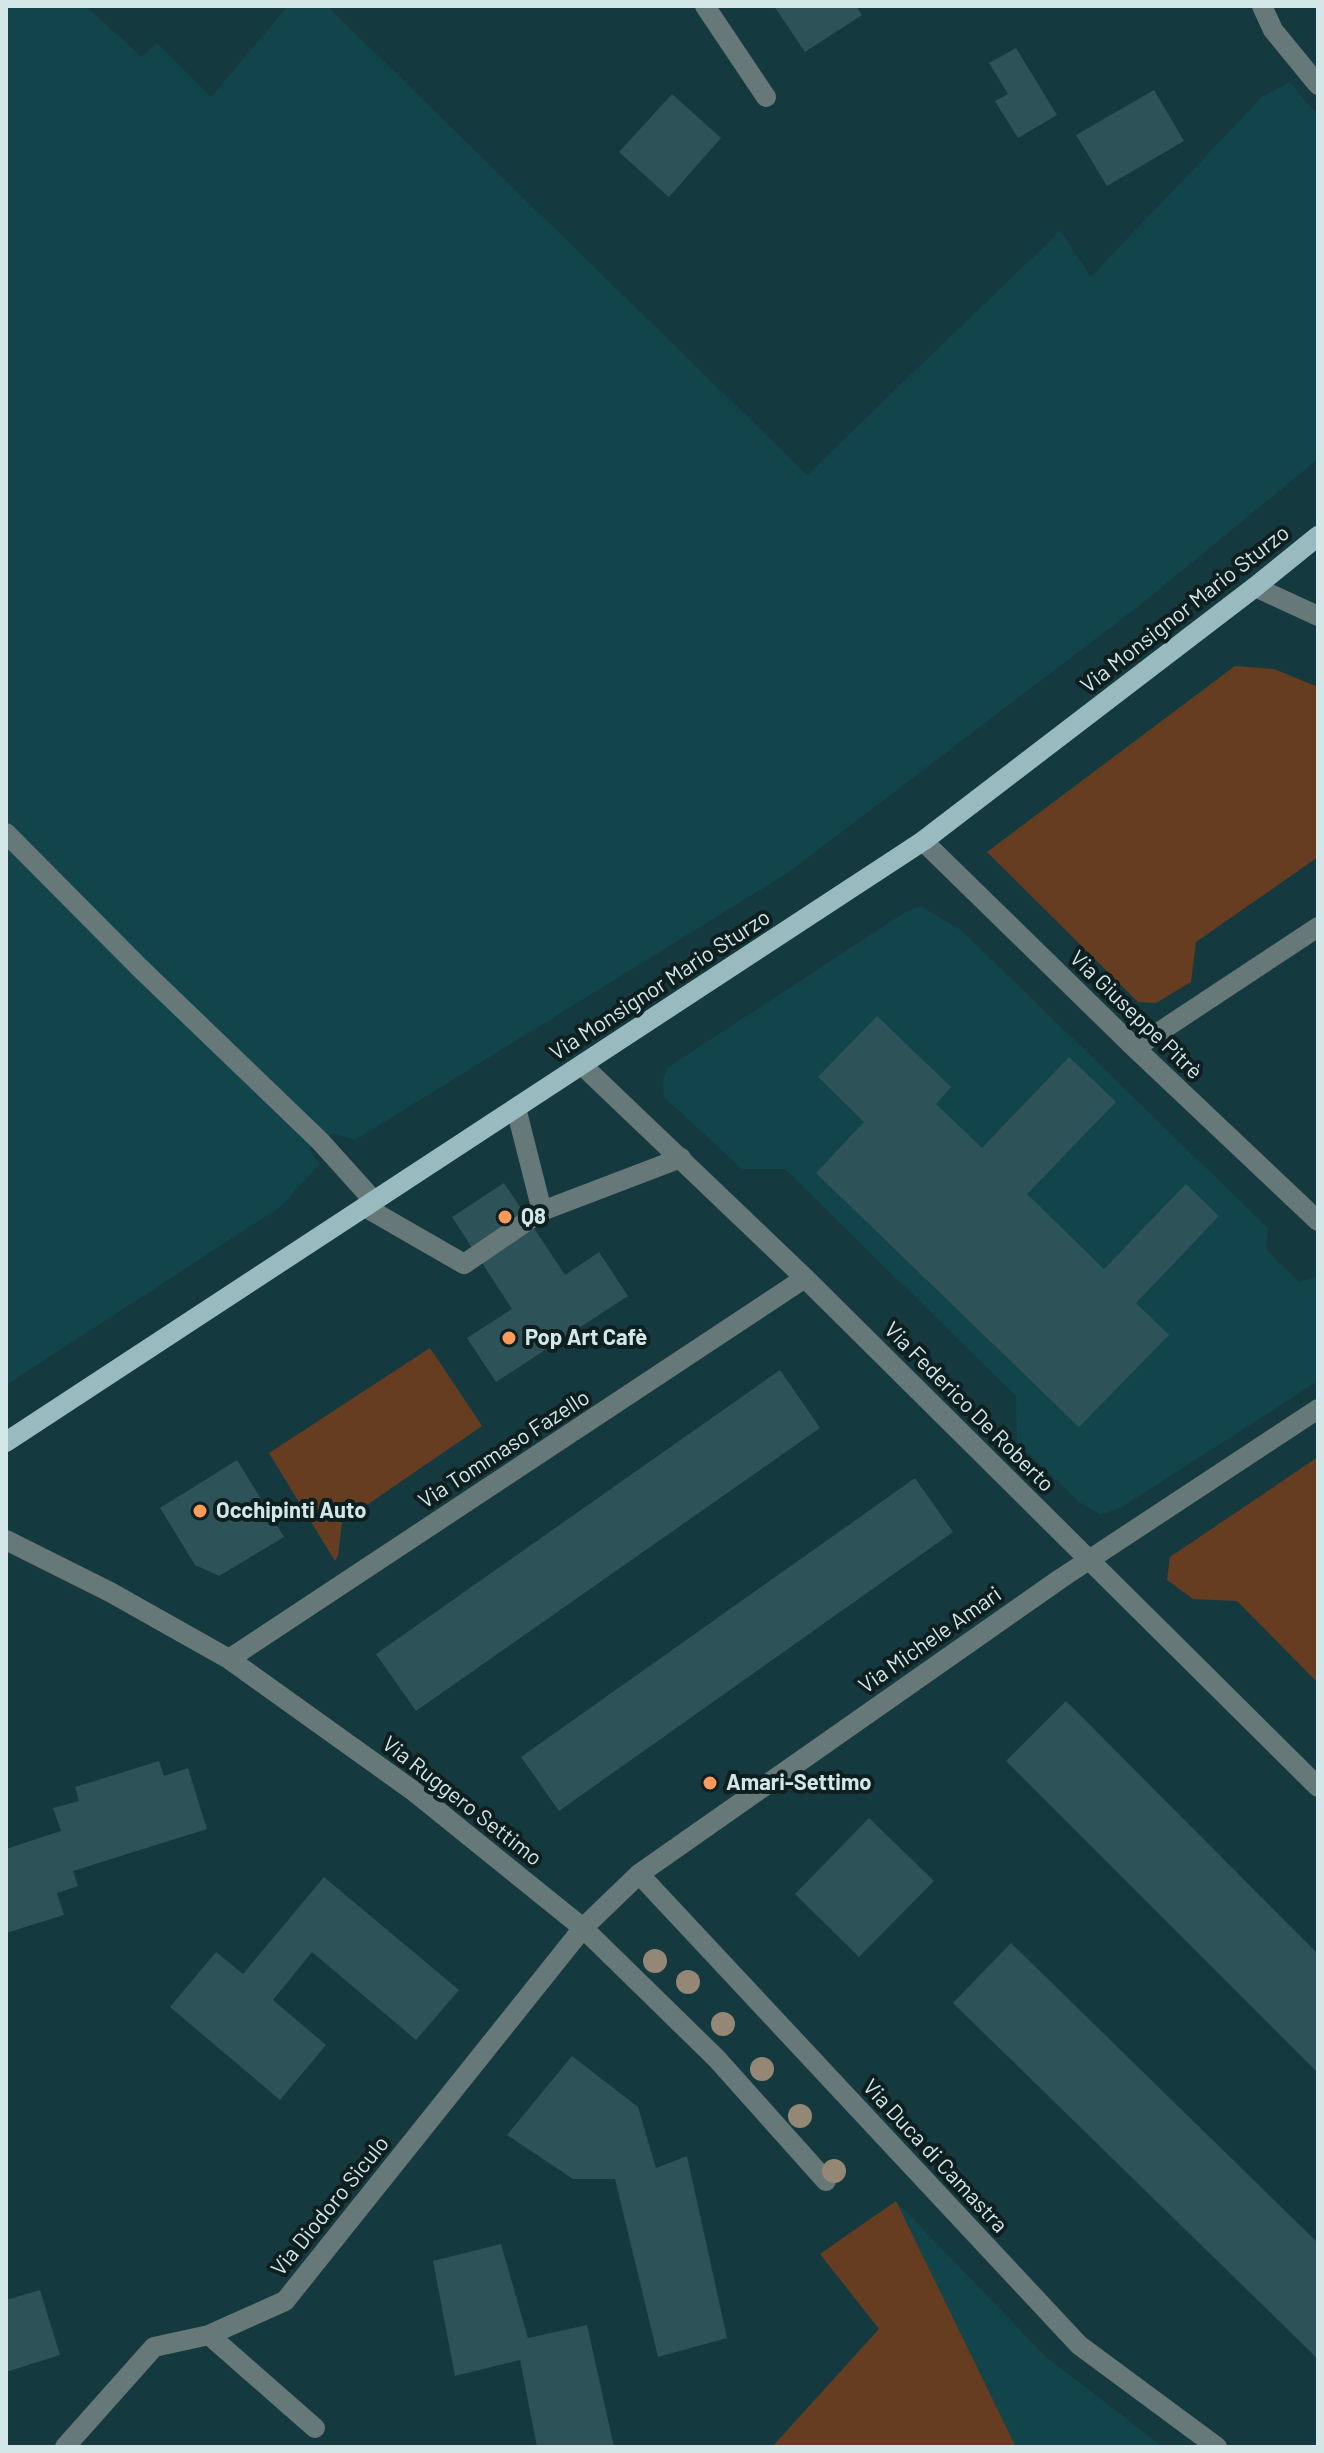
<!DOCTYPE html>
<meta charset="utf-8">
<style>
body{margin:0}
#map{position:relative;width:1324px;height:2453px;overflow:hidden;background:#143a3f;font-family:Barlow,sans-serif}
canvas{display:block}
.frame{position:absolute;inset:0;border:8px solid #d3e7e9;pointer-events:none}
</style>
<div id="map">
<canvas width="1324" height="2453"></canvas>
<div class="frame"></div>
</div>
<script>
const c = document.querySelector('canvas').getContext('2d');
c.lineJoin = 'round';
function fillPath(path, color) {
  c.fillStyle = color;
  c.fill(path, 'evenodd');
}
function poly(rows) {
  const path = new Path2D();
  for (const r of rows) {
    path.moveTo(r[0], r[1]);
    for (let i = 2; i < r.length; i += 2) path.lineTo(r[i], r[i + 1]);
  }
  return path;
}
function stroke(path, color, width, dash) {
  c.strokeStyle = color;
  c.lineWidth = width;
  c.lineCap = dash ? 'butt' : 'round';
  c.setLineDash(dash || []);
  c.stroke(path);
}
function write(font, color, halo, rows, align = 'center') {
  c.font = font + ' Barlow,sans-serif';
  c.lineWidth = 8;
  c.setLineDash([]);
  c.textBaseline = 'middle';
  c.strokeStyle = halo;
  c.fillStyle = color;
  for (const [text, x, y, turn = 0] of rows) {
    c.save();
    c.translate(x, y);
    c.rotate((+turn || 0) * Math.PI / 180);
    c.textAlign = isNaN(turn) ? turn : align;
    if (halo) c.strokeText(text, 0, 0);
    c.fillText(text, 0, 0);
    c.restore();
  }
}
const built = poly([
 [6,6,85,6,142,57,157,43,211,97,288,6,327,6,807,475,1060,231,1091,277,1262,97,1290,82,1318,116,1318,459,1140,605,789,872,355,1140,333,1133,320,1141,309,1149,320,1164,280,1207,6,1385],
 [920,906,961,930,1268,1228,1266,1250,1299,1282,1318,1276,1318,1381,1122,1507,1101,1515,1079,1502,1017,1442,1016,1396,785,1169,742,1169,664,1097,663,1080,667,1068,907,911],
 [896,2201,1045,2356,1163,2447,1016,2447]
]);
const green = poly([
 [1235,666,1274,669,1318,687,1318,857,1196,942,1191,982,1156,1003,1138,1002,987,852],
 [430,1348,482,1426,342,1522,338,1556,335,1561,269,1453],
 [1318,1457,1318,1683,1237,1601,1193,1599,1167,1580,1170,1557],
 [896,2201,1016,2447,772,2447,879,2329,820,2254]
]);
const building = poly([
 [774,6,856,6,862,15,805,52],
 [1016,48,1057,115,1018,138,995,101,1008,94,989,63],
 [1154,90,1184,141,1107,186,1076,135],
 [672,94,721,138,669,197,619,152],
 [877,1016,951,1087,936,1104,982,1148,1069,1057,1116,1102,1027,1194,1104,1269,1186,1184,1219,1216,1136,1303,1169,1335,1079,1427,816,1173,864,1122,818,1077],
 [504,1183,565,1275,599,1252,628,1296,496,1382,467,1338,512,1309,452,1217],
 [780,1370,820,1428,416,1711,376,1654],
 [237,1460,284,1537,219,1576,195,1565,160,1508],
 [915,1478,953,1532,559,1811,521,1757],
 [1066,1701,1318,1954,1318,2073,1006,1761],
 [159,1761,164,1776,188,1768,207,1829,73,1871,78,1886,57,1893,64,1915,6,1933,6,1849,61,1831,53,1808,79,1801,75,1787],
 [869,1818,934,1881,859,1957,795,1894],
 [324,1877,459,1990,416,2040,312,1952,273,2000,326,2045,280,2100,170,2007,216,1952,243,1974],
 [1011,1943,1318,2243,1318,2359,953,2003],
 [572,2056,638,2107,656,2168,687,2156,727,2338,658,2357,615,2179,573,2179,507,2135],
 [501,2244,528,2338,587,2325,614,2447,537,2447,520,2360,455,2376,433,2261],
 [40,2290,60,2355,6,2372,6,2300]
]);
const minor = poly([
 [705,6,766,97],
 [1262,6,1273,30,1318,85],
 [1255,587,1318,616],
 [6,833,140,968,320,1141,374,1201],
 [923,841,1135,1048,1318,1221],
 [1135,1048,1318,927],
 [582,1065,805,1278,1318,1787],
 [365,1207,464,1264,542,1211,516,1108],
 [542,1211,681,1158],
 [6,1540,110,1592,229,1659,412,1790,583,1928,717,2059,826,2181],
 [229,1659,805,1278],
 [639,1874,1079,2345,1217,2447],
 [209,2335,315,2428],
 [65,2447,154,2347,209,2335,285,2301,583,1928,639,1874,1060,1579,1318,1409]
]);
const major = poly([
 [6,1442,923,841,1255,587,1318,536]
]);
const trees = [
 [655,1961],
 [688,1982],
 [723,2024],
 [762,2069],
 [800,2116],
 [834,2171]
];
const markers = [
 [505,1217,8,"#ff9b5a"],
 [509,1338,8,"#ff9b5a"],
 [200,1511,8,"#ff9b5a"],
 [710,1783,8,"#ff9b5a"]
];
const streetNames = [
 ["Via Monsignor Mario Sturzo",1185,609,-38],
 ["Via Monsignor Mario Sturzo",660,985,-33],
 ["Via Giuseppe Pitrè",1136,1015,44],
 ["Via Federico De Roberto",969,1407,45],
 ["Via Tommaso Fazello",504,1449,-33],
 ["Via Michele Amari",930,1640,-35],
 ["Via Ruggero Settimo",462,1801,38],
 ["Via Duca di Camastra",935,2156,47],
 ["Via Diodoro Siculo",330,2206,-51]
];
const poiNames = [
 ["Q8",521,1217],
 ["Pop Art Cafè",525,1338],
 ["Occhipinti Auto",216,1511],
 ["Amari-Settimo",726,1783]
];
fillPath(built, '#12454b');
fillPath(green, '#673d21');
fillPath(building, '#2d5257');
stroke(minor, '#677879', 20);
stroke(major, '#99babe', 20);
c.fillStyle = '#958776';
for (const [x, y] of trees) {
  c.beginPath();
  c.arc(x, y, 12, 0, 2 * Math.PI);
  c.fill();
}
for (const [x, y, r, color] of markers) {
  const dot = new Path2D();
  dot.arc(x, y, r, 0, 2 * Math.PI);
  c.fillStyle = color;
  c.fill(dot);
  stroke(dot, '#0f1f20', 3);
}
write('22px', '#d3e7e9', '#0f1f20', streetNames);
write('bold 22px', '#d3e7e9', '#0f1f20', poiNames, 'left');
</script>
